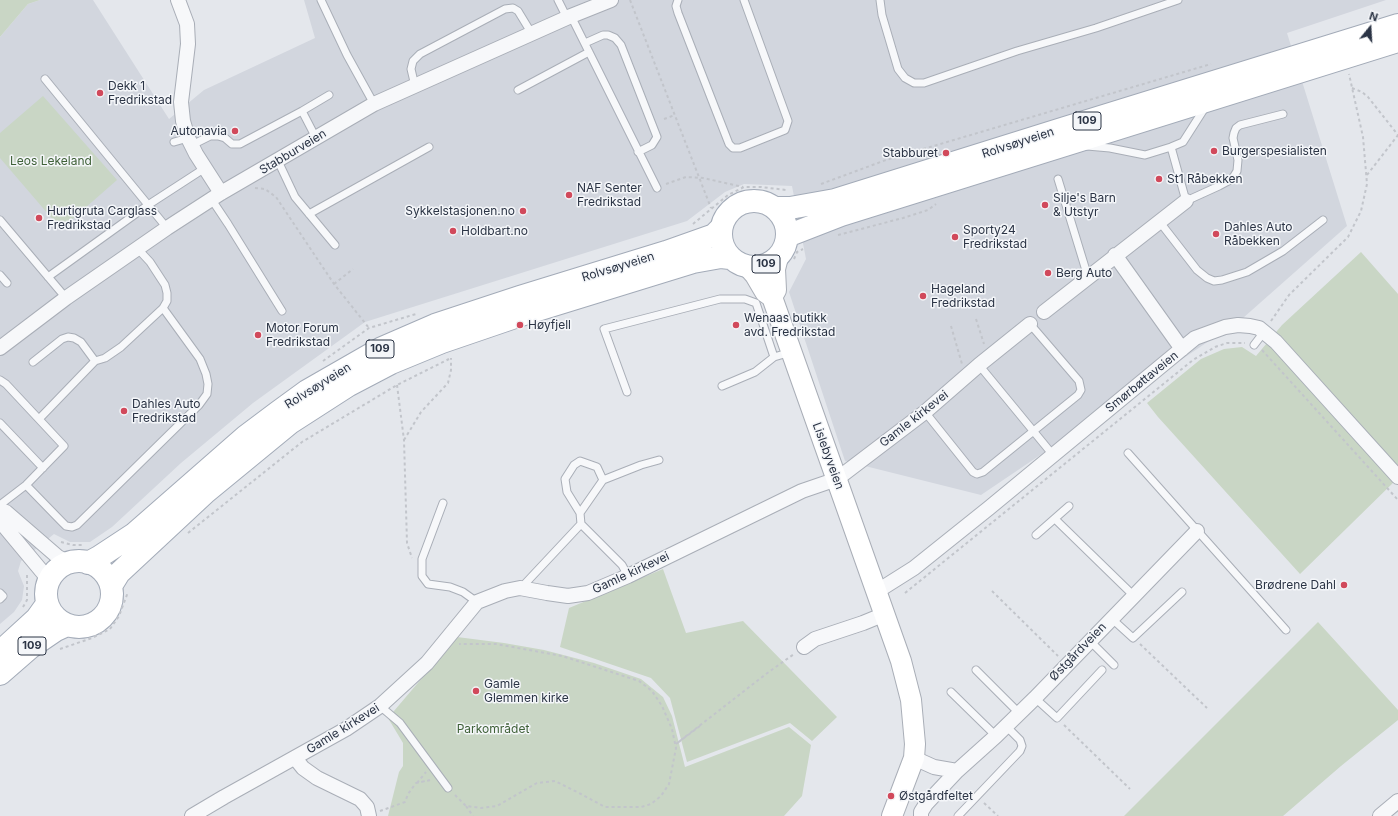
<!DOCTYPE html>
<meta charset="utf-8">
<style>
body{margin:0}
#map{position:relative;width:1398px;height:816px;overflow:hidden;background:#e4e7ec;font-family:Inter,sans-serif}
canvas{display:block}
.north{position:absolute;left:1350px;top:8px;width:40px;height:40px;-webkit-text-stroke:3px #f4f6f9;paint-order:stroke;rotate:18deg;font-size:11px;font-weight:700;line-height:16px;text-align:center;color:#2b3445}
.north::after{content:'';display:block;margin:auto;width:14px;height:18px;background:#2b3445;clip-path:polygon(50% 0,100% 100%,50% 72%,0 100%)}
</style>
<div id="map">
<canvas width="1398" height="816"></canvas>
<div class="north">N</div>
</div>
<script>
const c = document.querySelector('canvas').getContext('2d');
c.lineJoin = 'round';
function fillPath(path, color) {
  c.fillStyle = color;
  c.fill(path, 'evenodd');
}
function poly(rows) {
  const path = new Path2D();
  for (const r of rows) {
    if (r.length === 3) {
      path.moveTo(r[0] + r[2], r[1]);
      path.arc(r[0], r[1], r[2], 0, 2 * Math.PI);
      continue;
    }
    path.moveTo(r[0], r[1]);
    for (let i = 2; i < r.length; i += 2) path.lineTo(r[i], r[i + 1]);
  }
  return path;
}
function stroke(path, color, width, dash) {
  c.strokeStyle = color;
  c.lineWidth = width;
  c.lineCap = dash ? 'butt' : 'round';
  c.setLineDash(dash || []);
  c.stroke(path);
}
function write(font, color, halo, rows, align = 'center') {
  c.font = font + ' Inter,sans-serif';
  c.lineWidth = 3;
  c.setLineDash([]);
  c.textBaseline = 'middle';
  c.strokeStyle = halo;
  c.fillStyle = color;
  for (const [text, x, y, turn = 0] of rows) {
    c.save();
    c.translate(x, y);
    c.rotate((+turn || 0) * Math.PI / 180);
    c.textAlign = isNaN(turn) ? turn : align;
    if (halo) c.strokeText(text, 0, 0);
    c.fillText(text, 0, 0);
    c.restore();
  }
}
const built = poly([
 [40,0,93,0,169,119,204,90,315,38,304,0,1386,0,1287,33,1347,226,1243,318,981,495,845,461,789,292,806,259,792,186,744,184,725,192,687,221,365,322,253,403,181,463,112,527,90,542,70,542,54,534,21,561,18,571,24,586,22,600,14,612,0,624,0,37,28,4]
]);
const green = poly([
 [0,0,40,0,28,4,0,37],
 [43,96,117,180,61,229,0,158,0,133],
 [1361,252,1398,294,1398,478,1300,574,1158,417,1147,403,1201,359,1224,349,1242,347,1256,356,1282,325],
 [663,569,686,633,743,621,837,717,812,741,790,723,687,762,670,698,651,678,560,647,569,608],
 [1318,622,1398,710,1398,720,1341,766,1283,816,1124,816],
 [457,637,504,643,544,650,594,663,641,679,663,697,672,716,685,767,789,727,811,745,802,796,784,816,388,816,399,772,403,766,403,743,388,718]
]);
const path = poly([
 [630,0,711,208],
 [1352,88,1362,92,1368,97,1398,135],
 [664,119,675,115],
 [1367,175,1398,135],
 [666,184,686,177,703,178,743,187],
 [821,184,886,160,1211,64],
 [255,188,265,189,276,197,334,284,369,328],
 [693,224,728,195,744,187,761,187,786,190],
 [838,235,903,218,928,210,936,204],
 [794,259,797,252,803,249],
 [334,284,353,269],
 [976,319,984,344],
 [1271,321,1289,295,1348,237,1361,211,1367,184,1363,137,1349,74],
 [951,326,962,364],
 [1262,350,1398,500],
 [323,361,369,328,416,314],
 [397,385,404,440,407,543,412,558],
 [404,440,421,412,448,383,451,370,451,358],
 [188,533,302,442,397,385,449,359],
 [61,542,73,545,84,545],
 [992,591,1058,656],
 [905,593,1193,360,1215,347,1227,343,1245,343],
 [23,607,27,600,27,575],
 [1140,644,1207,708],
 [60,649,92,638,110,629,119,616,128,592],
 [1064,725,1130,789],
 [700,726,676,744,766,674,794,654],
 [416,783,430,780],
 [417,783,426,772],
 [455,795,466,806,481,808,497,806,537,783,555,781,581,794,605,807,641,807,651,804,661,796,669,784,676,748,672,729,662,706,652,691,639,681,562,656,496,644,459,644],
 [984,803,998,816],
 [466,806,473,816],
 [380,811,405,802,408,794,416,783,431,780]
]);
const lane = poly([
 [321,0,347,55,374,104],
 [558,0,567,18],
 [678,0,676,6,678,13,729,144,733,148,740,148,785,130,788,121,744,0],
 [880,0,882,15,898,69,905,78,914,83,924,83,1017,51,1096,28,1178,0],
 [571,16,657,188],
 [585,43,603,35,608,35,615,38,621,45,657,137,652,145,638,152],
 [45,79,167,228],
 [415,86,411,69,413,61,420,54,505,9,513,8,518,11,532,34],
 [518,90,589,52],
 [302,111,316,138],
 [174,142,188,138],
 [192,145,210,136,218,136,225,138,232,144,240,144,302,111,329,95],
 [1087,146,1110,148,1145,155,1171,147,1183,142,1206,106],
 [1171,147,1186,201,1219,186,1232,179,1237,171,1238,160,1233,138,1234,133,1236,128,1240,125,1283,114],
 [278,161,295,197,335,245],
 [1058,179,1088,277],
 [212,200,228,224,282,311],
 [309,214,429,147],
 [0,220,66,298],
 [1159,221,1197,270,1207,278,1214,281,1222,280,1247,272,1283,251,1323,220],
 [0,275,7,283],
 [48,277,148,205,205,168],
 [1254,345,1264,332],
 [33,362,62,339,68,337,74,338,81,342,95,361],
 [979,365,1053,455],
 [0,380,6,384,64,446,26,485,0,505],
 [722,386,755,372,774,357,791,352],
 [627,392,604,329,720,299,745,299,756,303,774,357],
 [925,412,973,472,977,474,983,472,1078,395,1081,390,1079,381,1030,324],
 [39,419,95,361,105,358,121,347,163,308],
 [0,423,43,468],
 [1128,453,1286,630],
 [603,480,641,465,659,460],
 [26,485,61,521,66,526,72,527,77,525,199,405,207,394,208,384,206,374,200,359,163,308,167,301,167,293,165,285,150,262,137,248],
 [443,503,422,559,422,576,428,584,450,587,463,592,477,602],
 [1055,519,1134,596],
 [581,524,622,565,628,576],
 [1036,535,1069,506],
 [521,588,581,524,580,513,603,480,597,467,580,461,574,465,565,479,567,492,580,513],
 [0,593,3,596,0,599],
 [1111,618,1133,638,1182,592],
 [1090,641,1114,665],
 [976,670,1019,713],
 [951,692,996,736],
 [1035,698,1057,718,1102,670],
 [380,706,400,723,448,788],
 [958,816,1020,751,1022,746,1020,740,1006,726]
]);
const street = poly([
 [178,0,187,24,188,44,181,102,183,121,188,138,196,154,221,193],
 [1115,255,1182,349],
 [1044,312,1186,201],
 [0,348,66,298,167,228,221,193,374,104,571,16,611,0],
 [0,510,6,512,58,557,69,563],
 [0,521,49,580],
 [876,592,914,568,989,508,1195,338,1225,327,1238,325,1250,326,1259,328,1276,342,1398,477],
 [804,647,815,639,863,623,885,614],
 [295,758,303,768,317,778,360,799,367,807,369,816],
 [914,758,934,767,957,771,926,804,921,812,921,816],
 [957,771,996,736,1035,698,1197,531],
 [192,816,224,797,346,729,380,706,427,663,477,602,505,591,520,588,547,593,568,596,588,593,628,576,802,491,837,479,925,412,979,365,1030,324],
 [1380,816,1398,801]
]);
const secondary = poly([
 [748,267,755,275,765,292,772,297,901,661,911,700,915,744,914,758,892,816],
 [772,297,776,290,775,269,778,257]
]);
const primary = poly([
 [754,234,33],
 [775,208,790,208,835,200,1065,128,1398,25],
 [787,236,841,215,1398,41],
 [79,594,33],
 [88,563,99,557,134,534,246,436,278,412,307,391,382,348,435,325,520,297,666,252,714,235,721,228],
 [111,586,119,573,206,492,290,423,349,385,391,363,442,342,521,315,693,262,721,257,730,258],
 [0,652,37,618,47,604],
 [0,674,31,647,56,630,67,625]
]);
const markers = [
 [100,93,4,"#d1495b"],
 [235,131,4,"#d1495b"],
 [1214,151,4,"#d1495b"],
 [946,153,4,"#d1495b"],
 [1159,179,4,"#d1495b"],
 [569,195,4,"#d1495b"],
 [1045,205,4,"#d1495b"],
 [523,211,4,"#d1495b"],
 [39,218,4,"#d1495b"],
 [453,231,4,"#d1495b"],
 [1216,234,4,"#d1495b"],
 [955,237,4,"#d1495b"],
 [1048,273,4,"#d1495b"],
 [923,296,4,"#d1495b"],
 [520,325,4,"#d1495b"],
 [736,325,4,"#d1495b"],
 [258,335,4,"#d1495b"],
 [124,411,4,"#d1495b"],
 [1344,585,4,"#d1495b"],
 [476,691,4,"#d1495b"],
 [891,796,4,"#d1495b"]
];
const shields = [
 [1087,121,28],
 [766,264,28],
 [380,349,28],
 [32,646,28]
];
const shieldNames = [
 ["109",1087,121],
 ["109",766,264],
 ["109",380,349],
 ["109",32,646]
];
const poiNames = [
 ["Dekk 1",108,86],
 ["Fredrikstad",108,100],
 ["Autonavia",227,131,"right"],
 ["Burgerspesialisten",1222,151],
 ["Stabburet",938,153,"right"],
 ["St1 Råbekken",1167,179],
 ["NAF Senter",577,188],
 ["Fredrikstad",577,202],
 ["Silje's Barn",1053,198],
 ["& Utstyr",1053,212],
 ["Hurtigruta Carglass",47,211],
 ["Fredrikstad",47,225],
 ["Sykkelstasjonen.no",515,211,"right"],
 ["Dahles Auto",1224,227],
 ["Råbekken",1224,241],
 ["Sporty24",963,230],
 ["Fredrikstad",963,244],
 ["Holdbart.no",461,231],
 ["Berg Auto",1056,273],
 ["Hageland",931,289],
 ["Fredrikstad",931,303],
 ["Wenaas butikk",744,318],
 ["avd. Fredrikstad",744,332],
 ["Høyfjell",528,325],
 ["Motor Forum",266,328],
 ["Fredrikstad",266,342],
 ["Dahles Auto",132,404],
 ["Fredrikstad",132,418],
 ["Brødrene Dahl",1336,585,"right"],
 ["Gamle",484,684],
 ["Glemmen kirke",484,698],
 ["Østgårdfeltet",899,796]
];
const streetNames = [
 ["Rolvsøyveien",1018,143,-18],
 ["Stabburveien",293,152,-31],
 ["Rolvsøyveien",618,267,-17],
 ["Smørbøttaveien",1142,382,-39],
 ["Rolvsøyveien",318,386,-32],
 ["Gamle kirkevei",914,419,-38],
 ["Lislebyveien",828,456,70],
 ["Gamle kirkevei",631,573,-25],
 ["Østgårdveien",1078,652,-46],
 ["Gamle kirkevei",343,729,-32]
];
const parkNames = [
 ["Leos Lekeland",51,161],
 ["Parkområdet",493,729]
];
fillPath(built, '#d2d6de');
fillPath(green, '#c9d6c5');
stroke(lane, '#a9aeb7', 9);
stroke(street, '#a9aeb7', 16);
stroke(secondary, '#a9aeb7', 22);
stroke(primary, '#a3abb8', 24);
stroke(path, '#c2c5cb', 2, [3, 3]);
stroke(lane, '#f7f8fa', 7);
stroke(street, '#f7f8fa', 14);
stroke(secondary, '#fff', 20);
stroke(primary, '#fff', 22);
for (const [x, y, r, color] of markers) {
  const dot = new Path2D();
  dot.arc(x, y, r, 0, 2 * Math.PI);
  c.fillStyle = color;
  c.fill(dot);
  stroke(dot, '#f4f6f9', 1.5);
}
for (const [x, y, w] of shields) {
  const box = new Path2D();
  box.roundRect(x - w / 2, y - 9, w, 18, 3);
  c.fillStyle = '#f4f6f9';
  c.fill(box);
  stroke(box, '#2b3445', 1);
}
write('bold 11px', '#2b3445', null, shieldNames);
write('12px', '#2b3445', '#f4f6f9', poiNames, 'left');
write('12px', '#2b3445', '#f4f6f9', streetNames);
write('12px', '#3f6138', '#f4f6f9', parkNames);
</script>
